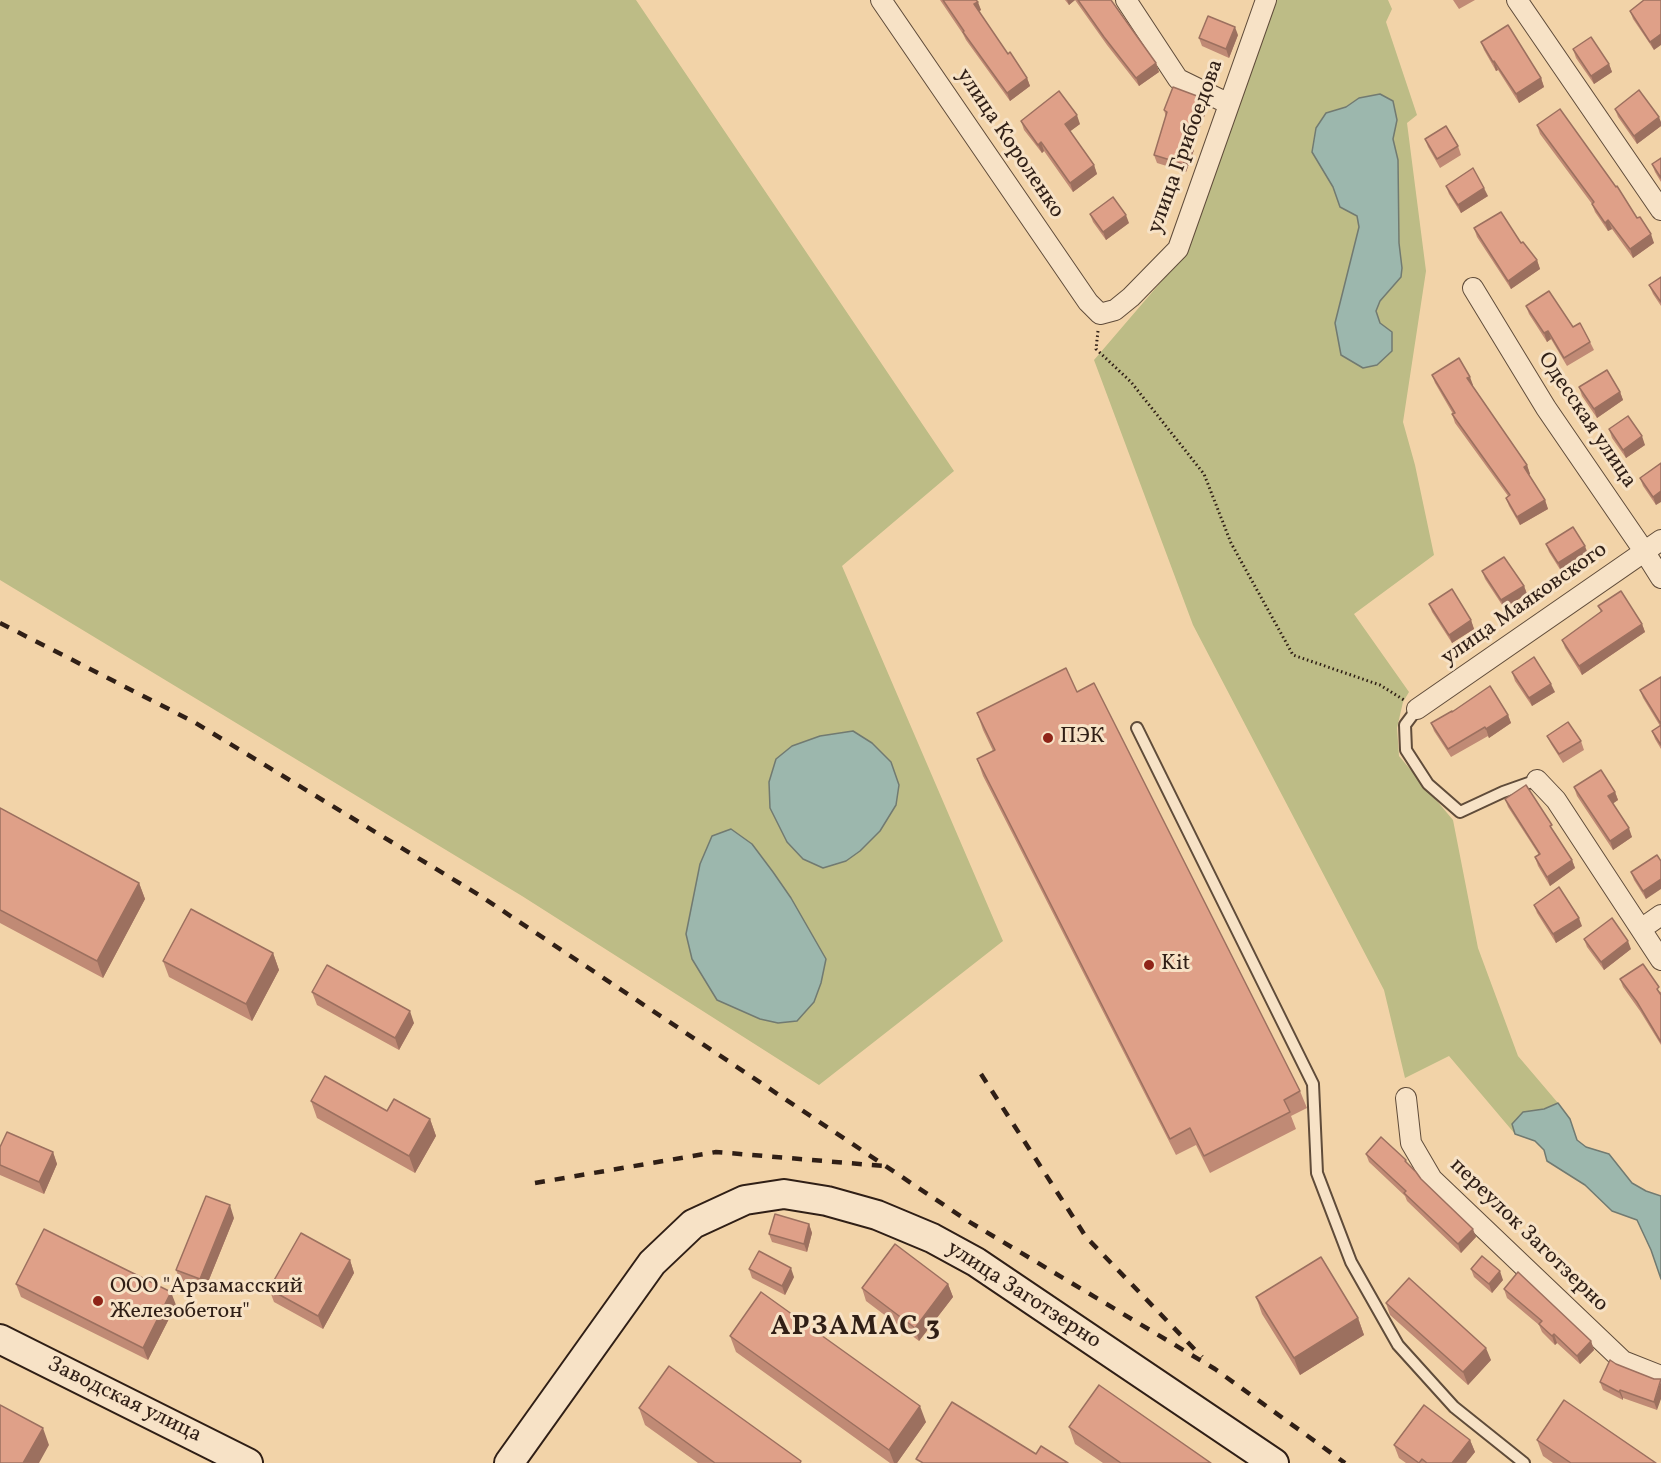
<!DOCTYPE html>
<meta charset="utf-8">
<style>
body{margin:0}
canvas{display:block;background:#f2d3a8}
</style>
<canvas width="1661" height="1463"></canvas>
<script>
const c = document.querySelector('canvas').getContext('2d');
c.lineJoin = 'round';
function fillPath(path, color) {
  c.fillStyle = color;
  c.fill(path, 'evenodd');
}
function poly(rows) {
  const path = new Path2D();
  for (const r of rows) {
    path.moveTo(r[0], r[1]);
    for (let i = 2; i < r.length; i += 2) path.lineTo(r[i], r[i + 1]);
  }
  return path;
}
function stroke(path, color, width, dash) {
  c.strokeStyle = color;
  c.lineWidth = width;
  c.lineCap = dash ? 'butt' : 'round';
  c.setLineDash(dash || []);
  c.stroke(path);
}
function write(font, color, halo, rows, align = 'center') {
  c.font = font + ' Vollkorn,serif';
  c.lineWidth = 6;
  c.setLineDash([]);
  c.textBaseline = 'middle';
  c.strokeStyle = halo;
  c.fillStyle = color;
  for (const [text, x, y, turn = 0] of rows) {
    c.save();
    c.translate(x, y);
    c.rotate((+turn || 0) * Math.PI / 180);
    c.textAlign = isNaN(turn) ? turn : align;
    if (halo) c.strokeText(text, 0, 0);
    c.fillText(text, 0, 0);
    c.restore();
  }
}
const green = poly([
 [0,0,636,0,954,471,842,566,1003,941,819,1085,522,896,0,580],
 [1276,0,1388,0,1392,9,1386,22,1417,115,1407,123,1426,271,1403,422,1415,465,1434,555,1354,614,1409,692,1403,702,1397,728,1399,756,1453,820,1478,948,1518,1056,1558,1103,1544,1109,1523,1112,1512,1124,1515,1134,1449,1056,1405,1078,1384,990,1193,625,1094,360,1184,255]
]);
const water = poly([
 [1380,94,1393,101,1397,120,1393,139,1398,160,1399,243,1402,268,1401,277,1380,301,1376,311,1380,323,1392,332,1392,351,1377,365,1363,368,1341,355,1335,323,1359,227,1357,216,1340,207,1333,187,1312,152,1316,128,1326,113,1346,107,1359,98,1380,94],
 [853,731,872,743,891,762,899,785,896,805,880,831,860,851,846,861,823,868,803,859,787,842,770,808,769,782,776,759,792,746,820,736,853,731],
 [731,829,752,844,773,872,791,898,826,959,821,983,814,1002,797,1021,778,1023,760,1019,717,1000,692,959,686,934,700,864,712,836,731,829],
 [1558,1103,1570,1119,1577,1140,1586,1147,1609,1154,1632,1183,1646,1191,1661,1196,1661,1279,1651,1250,1637,1220,1612,1211,1585,1185,1547,1161,1544,1150,1535,1141,1515,1134,1512,1124,1523,1112,1544,1109,1558,1103]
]);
const path = poly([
 [1098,331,1096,349,1131,382,1204,474,1231,543,1293,655,1380,685,1404,700]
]);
const lane = poly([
 [1417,709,1405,725,1406,750,1428,784,1460,812,1503,792,1537,780],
 [1137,728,1313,1084,1317,1173,1351,1262,1398,1345,1454,1407,1524,1463]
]);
const street = poly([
 [881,0,1088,302,1100,314,1115,310,1131,297,1178,249,1266,0],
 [1126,0,1178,79,1229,104],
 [1517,0,1661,210],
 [1473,288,1546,408,1644,551,1661,578],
 [1417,709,1661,540],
 [1537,780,1556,800,1661,960],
 [1641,929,1661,915],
 [1406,1098,1411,1143,1432,1179,1623,1361,1661,1376]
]);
const secondary = poly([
 [0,1339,248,1463],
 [509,1463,652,1263,693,1224,745,1200,784,1194,827,1201,877,1215,932,1238,976,1262,1274,1463]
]);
const rail = poly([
 [0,623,194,722,479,895,968,1221,1215,1369,1345,1463],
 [981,1074,1086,1237,1202,1357],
 [535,1183,716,1152,884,1166]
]);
const wall = poly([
 [940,0,976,0,981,10,979,11,1008,54,1027,78,1030,86,1010,101,966,40,963,34],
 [1065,0,1111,0,1156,63,1159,72,1139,86,1107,45,1075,0,1069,5],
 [1453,0,1475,0,1459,9],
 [1644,0,1654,50,1633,19,1630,11],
 [1238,35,1229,58,1202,46,1199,38],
 [1481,42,1541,78,1544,87,1519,103,1498,70,1496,71,1484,50],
 [1573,49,1609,64,1612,72,1594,84,1576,58],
 [1205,99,1208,107,1192,147,1194,150,1186,172,1157,163,1154,155,1166,117,1164,110],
 [1615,109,1661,122,1661,126,1637,144,1618,117],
 [1021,121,1080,124,1070,131,1094,165,1097,174,1073,192,1044,151,1042,153,1024,130],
 [1537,125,1637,218,1654,243,1633,258,1612,229,1608,231,1595,212,1592,204,1540,134],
 [1425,139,1458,146,1461,155,1440,168,1428,147],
 [1661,158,1661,182,1655,172,1652,164],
 [1446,186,1488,196,1461,213,1449,194],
 [1090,214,1129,223,1106,240,1093,222],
 [1474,228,1521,243,1537,260,1540,269,1511,289,1477,237],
 [1661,277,1661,306,1653,294,1649,285],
 [1526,306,1573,327,1590,342,1594,350,1567,366,1551,339,1547,342,1529,314],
 [1432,375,1473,385,1472,385,1527,465,1530,474,1528,475,1545,500,1548,509,1520,525,1509,506,1506,498,1508,496,1455,423,1452,414,1453,414,1435,383],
 [1579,387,1620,392,1623,400,1597,418,1582,396],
 [1609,429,1645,445,1626,458,1612,438],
 [1661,463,1656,505,1643,486,1640,478],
 [1546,544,1588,554,1561,571,1549,552],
 [1482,571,1524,586,1527,594,1504,608,1485,579],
 [1429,604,1471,620,1474,629,1452,643,1432,612],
 [1598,606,1642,624,1645,632,1582,675,1565,648,1562,640,1601,612],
 [1512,672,1555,692,1532,706,1515,681],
 [1661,677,1661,749,1655,739,1652,731,1660,726,1643,698,1640,690],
 [1452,712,1508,715,1511,723,1489,738,1488,736,1451,757,1434,731,1431,723],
 [977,713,1300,1091,1307,1108,1291,1116,1296,1129,1210,1173,1196,1145,1176,1155,983,776,977,759,993,751,983,730],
 [1547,736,1581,741,1584,750,1563,763,1551,744],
 [1574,787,1615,792,1618,800,1613,803,1632,837,1613,850,1577,796],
 [1505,799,1555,833,1572,860,1575,868,1550,886,1538,866,1535,857,1539,855,1508,807],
 [0,808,139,883,145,899,103,978,0,923],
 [1657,855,1646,899,1634,880,1631,872],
 [1534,905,1582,926,1556,943,1537,913],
 [1584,939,1631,949,1604,970,1587,947],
 [273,953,279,970,252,1021,169,977,163,961],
 [1620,979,1661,992,1661,1045,1640,1011,1623,987],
 [312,992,414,1023,399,1050,317,1005],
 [311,1101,387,1111,430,1119,436,1136,415,1173,317,1118],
 [0,1147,53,1152,57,1164,44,1194,0,1175],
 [1366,1154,1406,1160,1407,1163,1421,1179,1476,1237,1461,1253,1407,1201,1405,1196,1369,1162],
 [234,1218,204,1292,181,1282,176,1270],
 [809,1224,812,1233,807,1252,772,1242,769,1234],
 [350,1260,354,1273,323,1329,274,1302,269,1289],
 [749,1269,794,1277,785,1295,752,1278],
 [1471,1269,1503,1280,1492,1293,1474,1277],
 [16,1284,176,1305,148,1360,21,1297],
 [948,1284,953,1297,919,1341,866,1301,862,1288],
 [1504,1289,1591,1341,1594,1350,1580,1364,1557,1343,1555,1345,1542,1332,1539,1325,1507,1298],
 [1256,1297,1358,1318,1364,1335,1300,1375,1262,1314],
 [1386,1303,1491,1360,1468,1385,1390,1315],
 [730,1336,926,1422,897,1463,890,1463,736,1352],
 [1616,1364,1654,1379,1657,1410,1623,1398,1623,1400,1603,1390,1600,1382],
 [639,1408,802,1463,698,1463,645,1425],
 [1069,1427,1211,1463,1103,1463,1075,1444],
 [1470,1440,1475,1452,1466,1463,1406,1463,1399,1458,1394,1445],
 [1537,1440,1656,1463,1553,1463,1543,1456]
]);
const shadedWall = poly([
 [1067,0,1075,0,1069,5],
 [978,2,981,10,977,13,974,4],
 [1235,27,1238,35,1229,58,1226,49],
 [1661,34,1661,45,1654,50,1650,42],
 [1494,61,1498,70,1496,71,1493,62],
 [1156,63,1159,72,1139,86,1136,78],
 [1609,64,1612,72,1594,84,1591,76],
 [1027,78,1030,86,1010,101,1007,93],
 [1541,78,1544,87,1519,103,1516,94],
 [1205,99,1208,107,1192,147,1194,150,1186,172,1183,164,1188,141],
 [1077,115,1080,124,1068,133,1065,124],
 [1659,117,1661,122,1661,126,1637,144,1634,136],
 [1041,142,1044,151,1042,153,1038,145],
 [1094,165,1097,174,1073,192,1070,183],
 [1484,188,1488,196,1461,213,1458,205],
 [1126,215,1129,223,1106,240,1103,232],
 [1608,220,1612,229,1608,231,1605,223],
 [1651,234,1654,243,1633,258,1630,249],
 [1537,260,1540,269,1511,289,1508,281],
 [1548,331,1551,339,1547,342,1544,333],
 [1470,377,1473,385,1470,387,1467,378],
 [1620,392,1623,400,1597,418,1594,409],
 [1642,436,1645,445,1626,458,1623,450],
 [1527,465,1530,474,1527,476,1524,467],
 [1661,491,1661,502,1656,505,1653,497],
 [1545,500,1548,509,1520,525,1517,517],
 [1585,546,1588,554,1561,571,1558,563],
 [1524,586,1527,594,1504,608,1501,600],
 [1471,620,1474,629,1452,643,1449,635],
 [1642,624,1645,632,1582,675,1579,666],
 [1551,684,1555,692,1532,706,1529,698],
 [1508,715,1511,723,1489,738,1486,729],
 [1615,792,1618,800,1611,805,1608,796],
 [1629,828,1632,837,1613,850,1610,841],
 [1572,860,1575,868,1550,886,1547,877],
 [1661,879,1661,889,1646,899,1643,891],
 [139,883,145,899,103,978,97,961],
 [1579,918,1582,926,1556,943,1553,934],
 [1628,941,1631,949,1604,970,1601,962],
 [273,953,279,970,252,1021,246,1004],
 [410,1011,414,1023,399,1050,395,1038],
 [430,1119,436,1136,415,1173,409,1156],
 [53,1152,57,1164,44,1194,39,1182],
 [230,1205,234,1218,204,1292,200,1279],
 [809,1224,812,1233,807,1252,804,1244],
 [1473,1229,1476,1237,1461,1253,1458,1244],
 [350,1260,354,1273,323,1329,318,1316],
 [791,1268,794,1277,785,1295,782,1286],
 [1500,1271,1503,1280,1492,1293,1489,1284],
 [948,1284,953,1297,919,1341,915,1328],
 [171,1292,176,1305,148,1360,143,1348],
 [1358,1318,1364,1335,1300,1375,1294,1358],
 [1554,1334,1557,1343,1555,1345,1552,1336],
 [1591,1341,1594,1350,1580,1364,1577,1356],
 [1486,1348,1491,1360,1468,1385,1463,1372],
 [1661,1381,1661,1399,1657,1410,1654,1402],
 [1620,1390,1623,1398,1623,1400,1619,1392],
 [920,1406,926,1422,897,1463,894,1463,889,1450],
 [43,1428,49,1445,39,1463,23,1463],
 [1470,1440,1475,1452,1466,1463,1452,1463]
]);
const building = poly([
 [943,0,976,0,978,2,974,4,1008,54,1010,52,1027,78,1007,93,963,32,964,31,943,0],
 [1078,0,1111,0,1156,63,1136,78,1104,37,1078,0],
 [1644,0,1661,0,1661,34,1650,42,1630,11,1644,0],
 [1208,16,1235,27,1226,49,1199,38,1208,16],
 [1508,25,1541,78,1516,94,1494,61,1493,62,1481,42,1508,25],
 [1591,37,1609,64,1591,76,1573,49,1591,37],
 [1173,87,1205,99,1188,141,1191,142,1183,164,1154,155,1167,112,1164,110,1173,87],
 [1639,90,1659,117,1634,136,1615,109,1639,90],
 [1059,91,1077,115,1065,124,1094,165,1070,183,1041,142,1038,145,1021,121,1059,91],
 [1560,109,1616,187,1617,186,1637,218,1640,217,1651,234,1630,249,1608,220,1605,223,1592,204,1594,202,1537,125,1560,109],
 [1446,126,1458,146,1437,159,1425,139,1446,126],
 [1661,158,1661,178,1652,164,1661,158],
 [1473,168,1484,188,1458,205,1446,186,1473,168],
 [1113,197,1126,215,1103,232,1090,214,1113,197],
 [1501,212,1521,243,1523,242,1537,260,1508,281,1474,228,1501,212],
 [1661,277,1661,302,1649,285,1661,277],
 [1549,291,1573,327,1580,323,1590,342,1564,358,1548,331,1544,333,1526,306,1549,291],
 [1459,358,1470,377,1467,378,1527,465,1524,467,1545,500,1517,517,1506,498,1510,495,1452,414,1455,413,1432,375,1459,358],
 [1607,370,1620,392,1594,409,1579,387,1607,370],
 [1628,416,1642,436,1623,450,1609,429,1628,416],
 [1661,463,1661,491,1653,497,1640,478,1661,463],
 [1573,527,1585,546,1558,563,1546,544,1573,527],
 [1504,557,1524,586,1501,600,1482,571,1504,557],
 [1452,589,1471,620,1449,635,1429,604,1452,589],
 [1621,591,1642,624,1579,666,1562,640,1602,611,1598,606,1621,591],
 [1534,657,1551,684,1529,698,1512,672,1534,657],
 [1066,668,1077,692,1094,683,1300,1091,1284,1100,1290,1112,1204,1156,1190,1128,1170,1139,977,759,995,750,977,713,1066,668],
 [1661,677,1661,724,1640,690,1661,677],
 [1490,686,1508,715,1486,729,1485,727,1448,749,1431,723,1452,711,1452,712,1490,686],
 [1568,722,1581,741,1559,754,1547,736,1568,722],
 [1661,725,1661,745,1652,731,1661,725],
 [1601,770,1615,792,1608,796,1629,828,1610,841,1574,787,1601,770],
 [1526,785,1552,825,1550,826,1572,860,1547,877,1535,857,1540,854,1505,799,1526,785],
 [0,808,139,883,97,961,0,910,0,808],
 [1657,855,1661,861,1661,879,1643,891,1631,872,1657,855],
 [1559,887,1579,918,1553,934,1534,905,1559,887],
 [191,909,273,953,246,1004,163,961,191,909],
 [1612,918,1628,941,1601,962,1584,939,1612,918],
 [1643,964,1659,987,1657,989,1661,995,1661,1042,1637,1002,1620,979,1643,964],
 [327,965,410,1011,395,1038,312,992,327,965],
 [325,1076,387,1111,394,1099,430,1119,409,1156,311,1101,325,1076],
 [7,1132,53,1152,39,1182,0,1165,0,1147,7,1132],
 [1381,1137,1406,1160,1405,1161,1416,1172,1421,1179,1473,1229,1458,1244,1404,1193,1406,1191,1366,1154,1381,1137],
 [206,1196,230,1205,200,1279,176,1270,206,1196],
 [775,1214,809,1224,804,1244,769,1234,775,1214],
 [44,1229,171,1292,143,1348,16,1284,44,1229],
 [301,1233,350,1260,318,1316,269,1289,301,1233],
 [895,1244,948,1284,915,1328,862,1288,895,1244],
 [759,1251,791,1268,782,1286,749,1269,759,1251],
 [1482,1256,1500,1271,1489,1284,1471,1269,1482,1256],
 [1321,1257,1358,1318,1294,1358,1256,1297,1321,1257],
 [1518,1272,1591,1341,1577,1356,1554,1334,1552,1336,1539,1324,1542,1321,1504,1289,1518,1272],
 [1409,1278,1486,1348,1463,1372,1386,1303,1409,1278],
 [761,1292,920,1406,889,1450,730,1336,761,1292],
 [1610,1360,1616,1364,1654,1379,1661,1379,1654,1402,1620,1390,1619,1392,1600,1382,1610,1360],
 [669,1366,801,1461,800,1463,715,1463,639,1408,669,1366],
 [1099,1385,1211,1463,1121,1463,1069,1427,1099,1385],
 [1564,1400,1656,1463,1571,1463,1537,1440,1564,1400],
 [952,1402,1036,1454,1041,1446,1068,1463,923,1463,916,1459,952,1402],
 [0,1405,43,1428,23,1463,0,1463,0,1405],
 [1424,1405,1470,1440,1452,1463,1427,1463,1422,1459,1419,1463,1394,1445,1424,1405]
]);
const markers = [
 [1048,738,6,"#8f2418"],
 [1149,965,6,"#8f2418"],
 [98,1301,6,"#8f2418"]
];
const streetNames = [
 ["улица Короленко",1009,144,56],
 ["улица Грибоедова",1187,147,-70],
 ["Одесская улица",1586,421,56],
 ["улица Маяковского",1525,605,-35],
 ["переулок Заготзерно",1528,1236,44],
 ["улица Заготзерно",1023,1296,33],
 ["Заводская улица",124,1401,26]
];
const poiNames = [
 ["ПЭК",1060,738],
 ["Kit",1161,965],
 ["ООО \"Арзамасский",110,1288],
 ["Железобетон\"",110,1313]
];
const districtNames = [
 ["АРЗАМАС 3",856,1329]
];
fillPath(green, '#bdbc86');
fillPath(water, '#9cb7ad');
stroke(water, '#717a71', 1.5);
stroke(lane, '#604c3a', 14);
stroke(street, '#604c3a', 22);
stroke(secondary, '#301f16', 32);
stroke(path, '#301f16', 3, [1.5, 3]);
stroke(lane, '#f7e2c6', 10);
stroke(street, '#f7e2c6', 20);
stroke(secondary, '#f7e2c6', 28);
stroke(rail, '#301f16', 4.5, [10, 10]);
fillPath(wall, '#c08a75');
fillPath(shadedWall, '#9c705f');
fillPath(building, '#dfa088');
stroke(building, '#9c705f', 1.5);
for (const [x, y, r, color] of markers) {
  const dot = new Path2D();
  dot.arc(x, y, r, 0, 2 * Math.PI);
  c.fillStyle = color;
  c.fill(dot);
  stroke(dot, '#f7e2c6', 2);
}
write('22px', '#301f16', '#f7e2c6', streetNames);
write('22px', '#301f16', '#f7e2c6', poiNames, 'left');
c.letterSpacing = '1.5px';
write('bold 28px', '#301f16', '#f7e2c6', districtNames);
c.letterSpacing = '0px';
</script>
